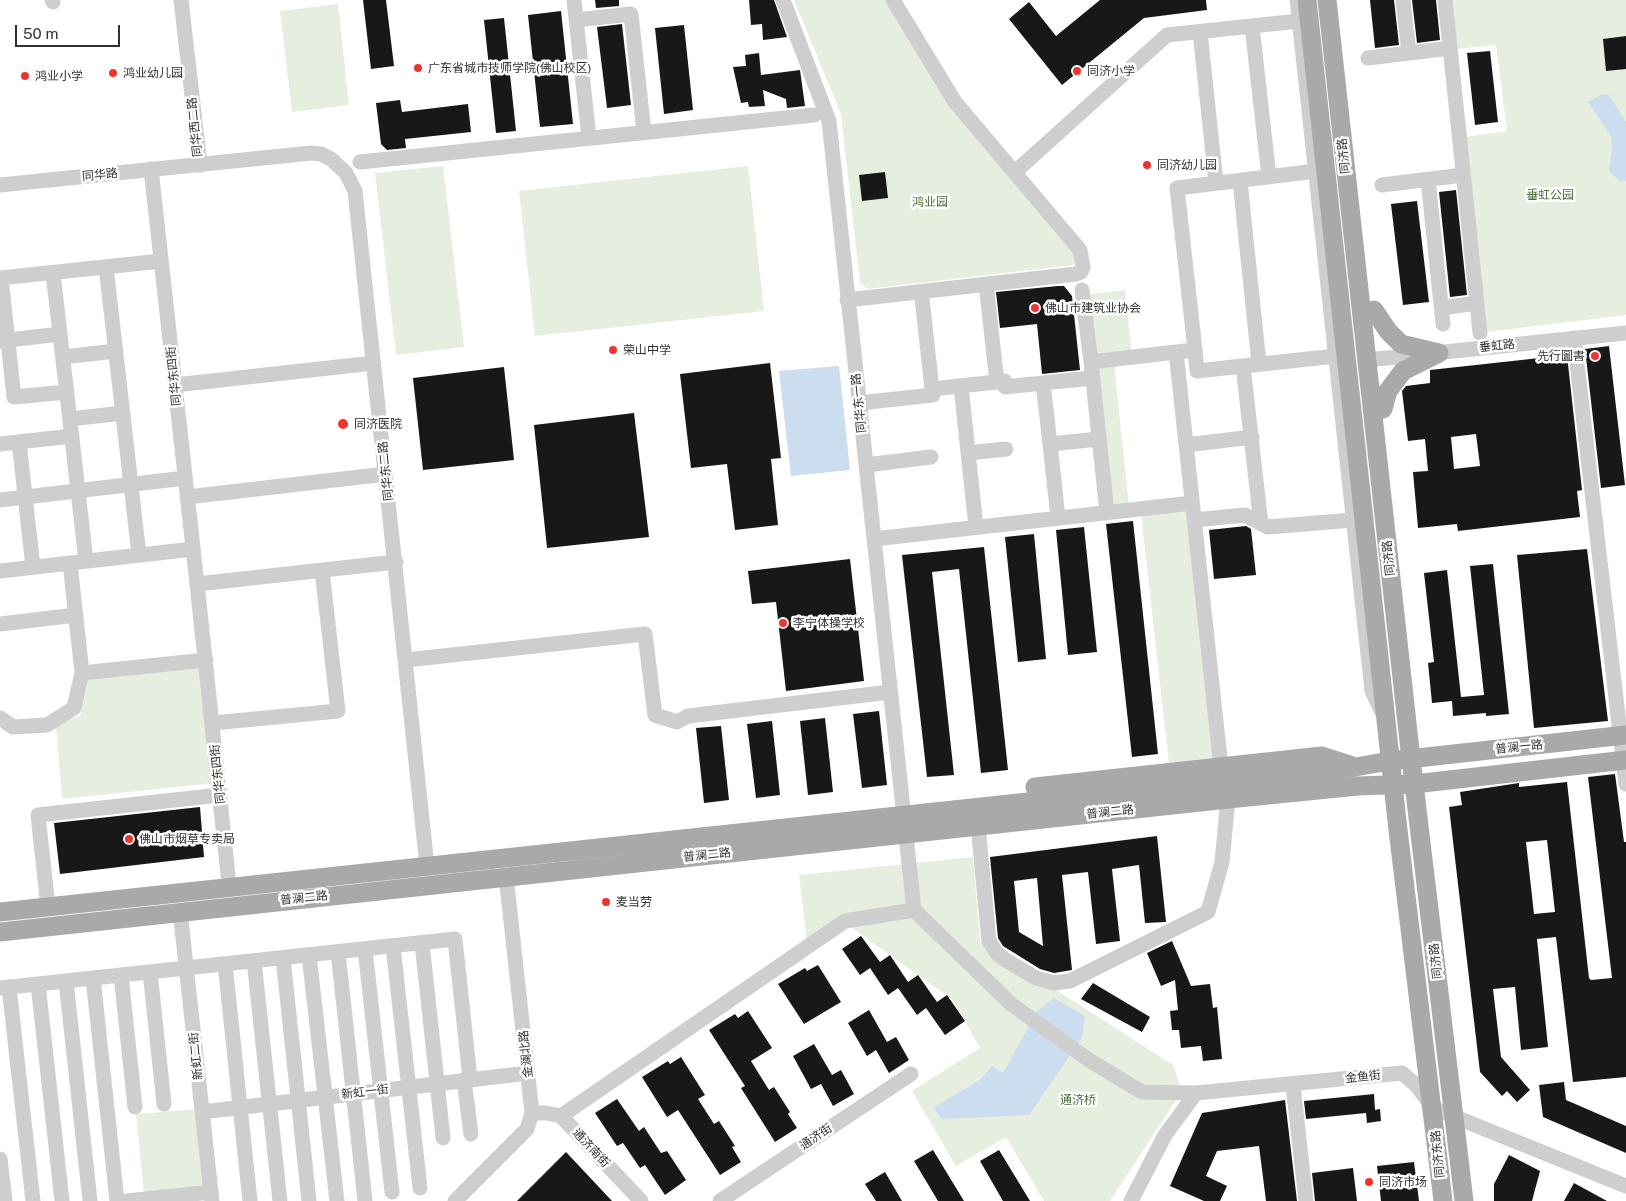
<!DOCTYPE html>
<meta charset="utf-8">
<style>
body{margin:0}
#map{position:relative;width:1626px;height:1201px;overflow:hidden;background:#fff;font-family:"Public Sans",sans-serif}
canvas{display:block}
.scale{position:absolute;left:15px;top:25px;width:105px;height:22px;box-sizing:border-box;border:2px solid #313131;border-top:0;padding-left:6px;font-size:15px;line-height:18px;white-space:nowrap;color:#313131;-webkit-text-stroke:4px #fff;paint-order:stroke}
</style>
<div id="map">
<canvas width="1626" height="1201"></canvas>
<div class="scale">50 m</div>
</div>
<script>
const c = document.querySelector('canvas').getContext('2d');
c.lineJoin = 'round';
function fillPath(path, color) {
  c.fillStyle = color;
  c.fill(path, 'evenodd');
}
function poly(rows) {
  const path = new Path2D();
  for (const r of rows) {
    path.moveTo(r[0], r[1]);
    for (let i = 2; i < r.length; i += 2) path.lineTo(r[i], r[i + 1]);
  }
  return path;
}
function stroke(path, color, width, dash) {
  c.strokeStyle = color;
  c.lineWidth = width;
  c.lineCap = dash ? 'butt' : 'round';
  c.setLineDash(dash || []);
  c.stroke(path);
}
function write(font, color, halo, rows, align = 'center') {
  c.font = font + ' "Public Sans","Noto Sans SC",sans-serif';
  c.lineWidth = 5;
  c.setLineDash([]);
  c.textBaseline = 'middle';
  c.strokeStyle = halo;
  c.fillStyle = color;
  for (const [text, x, y, turn = 0] of rows) {
    c.save();
    c.translate(x, y);
    c.rotate((+turn || 0) * Math.PI / 180);
    c.textAlign = isNaN(turn) ? turn : align;
    if (halo) c.strokeText(text, 0, 0);
    c.fillText(text, 0, 0);
    c.restore();
  }
}
const green = poly([
 [794,0,887,0,1075,252,1076,260,1073,265,867,289,860,283,841,114],
 [1451,0,1626,0,1626,315,1487,332,1466,137,1507,131,1496,45,1457,49],
 [338,4,349,105,292,112,280,11],
 [443,166,464,347,396,355,375,173],
 [748,166,764,311,535,336,519,191],
 [1125,290,1132,355,1092,359,1084,295],
 [1114,363,1129,507,1109,508,1094,365],
 [1187,508,1215,759,1169,764,1141,514],
 [199,668,213,783,62,799,56,725,80,716,89,678],
 [973,857,980,941,1173,1065,1182,1091,1110,1201,1044,1201,1006,1137,956,1166,912,1091,980,1048,953,1000,841,920,807,941,799,875],
 [198,1109,207,1188,144,1194,136,1114]
]);
const water = poly([
 [1602,94,1609,95,1626,122,1626,181,1621,182,1609,171,1612,149,1611,136,1588,102],
 [839,366,850,470,791,476,779,371],
 [1054,998,1085,1016,1082,1038,1029,1115,941,1119,934,1107,980,1080,992,1066,1003,1073,1037,1011]
]);
const building = poly([
 [363,0,386,0,394,66,371,69],
 [595,0,619,0,619,6,596,8],
 [749,0,774,0,787,37,763,40,762,24,751,25],
 [1100,0,1206,0,1207,10,1144,18,1062,85,1009,19,1029,2,1056,36],
 [1370,0,1394,0,1399,45,1375,48],
 [1412,0,1436,0,1440,40,1417,43],
 [561,11,573,124,540,127,528,15],
 [504,18,516,131,496,133,484,20],
 [622,24,631,105,607,108,597,27],
 [684,25,693,110,664,114,655,28],
 [1626,36,1626,69,1606,71,1603,39],
 [1490,51,1498,122,1475,125,1467,53],
 [759,53,761,75,800,70,805,106,787,108,786,99,763,90,765,106,749,107,748,102,741,103,733,67,746,66,745,55],
 [400,100,402,112,468,104,471,132,405,139,406,148,387,150,381,144,376,103],
 [885,172,888,198,862,201,859,175],
 [1456,190,1467,295,1450,297,1439,192],
 [1417,201,1429,302,1403,305,1391,204],
 [1058,286,1064,286,1072,296,1080,370,1042,374,1037,324,1000,328,996,292],
 [1609,346,1625,485,1601,488,1585,349],
 [1567,355,1582,490,1577,491,1580,517,1458,531,1457,524,1418,528,1413,472,1428,471,1425,439,1408,441,1402,391,1406,386,1430,383,1430,370],
 [1476,434,1480,466,1454,469,1451,437],
 [770,363,781,458,771,459,778,525,735,530,727,464,691,468,680,374],
 [504,367,514,460,423,470,413,378],
 [634,413,649,537,547,548,534,425],
 [1133,521,1158,754,1132,757,1106,524],
 [1246,526,1251,529,1256,575,1214,579,1209,530],
 [1084,527,1097,652,1068,655,1056,530],
 [1034,534,1046,659,1018,662,1005,537],
 [984,547,1008,770,981,773,959,569,932,572,954,775,927,777,902,555],
 [1587,549,1608,721,1534,728,1517,555],
 [850,559,864,681,786,691,776,602,752,604,748,571],
 [1493,564,1509,714,1486,716,1486,713,1453,716,1452,701,1432,703,1428,663,1434,662,1424,573,1447,570,1461,697,1484,695,1470,566],
 [879,711,887,785,862,788,853,714],
 [825,718,833,792,808,795,800,721],
 [772,721,780,795,756,798,747,724],
 [721,726,729,800,704,803,696,728],
 [1615,774,1624,842,1626,842,1626,1077,1573,1082,1556,937,1537,939,1548,1047,1521,1050,1515,987,1493,989,1501,1057,1530,1090,1517,1102,1507,1091,1502,1096,1480,1072,1449,807,1462,805,1460,792,1519,783,1519,787,1567,782,1589,978,1591,980,1612,978,1588,777],
 [1547,840,1555,912,1534,914,1526,842],
 [200,807,204,857,60,874,54,823],
 [1157,836,1166,922,1145,923,1139,865,1112,869,1120,941,1096,944,1088,872,1062,875,1072,970,1054,973,1040,969,1003,946,998,938,990,857],
 [1037,878,1043,946,1019,932,1014,881],
 [861,936,880,962,890,955,908,982,918,975,937,1002,947,995,965,1021,945,1035,926,1008,917,1015,898,988,888,995,870,968,860,975,842,949],
 [1172,941,1191,986,1210,984,1213,1008,1217,1007,1222,1059,1203,1061,1201,1046,1181,1048,1179,1030,1172,1030,1170,1011,1178,1010,1175,980,1161,986,1147,953],
 [818,965,841,1002,804,1024,778,984,805,968,807,971],
 [1093,983,1150,1017,1142,1032,1081,999],
 [869,1010,887,1042,896,1037,909,1060,889,1073,876,1050,867,1056,848,1023],
 [748,1011,772,1048,751,1061,769,1090,774,1087,790,1112,788,1114,797,1128,775,1142,741,1088,745,1086,709,1030,735,1014,738,1018],
 [814,1044,832,1075,841,1070,854,1094,833,1106,821,1084,811,1089,793,1056],
 [681,1057,705,1095,698,1099,714,1124,719,1121,735,1146,732,1147,741,1162,720,1175,678,1110,667,1117,642,1077,668,1061,670,1064],
 [1564,1082,1566,1100,1626,1126,1626,1153,1543,1117,1539,1085],
 [1374,1094,1375,1110,1380,1109,1381,1121,1367,1123,1366,1113,1306,1119,1304,1101],
 [617,1099,639,1131,644,1127,661,1153,667,1151,686,1180,665,1195,645,1165,640,1168,623,1143,617,1146,595,1113],
 [1285,1100,1297,1201,1266,1201,1259,1146,1217,1151,1206,1176,1227,1186,1220,1201,1204,1201,1170,1186,1202,1113],
 [933,1150,964,1201,938,1201,914,1161],
 [999,1150,1030,1201,1003,1201,980,1161],
 [566,1152,612,1201,517,1201],
 [1509,1155,1540,1171,1532,1201,1494,1201,1494,1184],
 [1414,1162,1419,1201,1381,1201,1377,1166],
 [1353,1168,1357,1201,1315,1201,1312,1173],
 [885,1172,902,1201,876,1201,865,1184],
 [1574,1183,1607,1201,1564,1201]
]);
const minor = poly([
 [52,0,53,2],
 [181,0,200,165],
 [574,0,589,138],
 [783,0,829,121,914,910,1011,1004,1089,1060,1142,1092,1196,1093],
 [1297,0,1372,691,1382,712],
 [1403,0,1409,53],
 [1445,0,1480,333],
 [576,20,631,14,644,132],
 [1252,26,1269,177],
 [1200,32,1216,183],
 [1368,58,1450,48],
 [360,162,814,115],
 [151,169,197,584,396,562],
 [1015,172,1167,35,1299,21],
 [1428,179,1443,324],
 [1240,181,1259,364],
 [0,185,311,153,321,154,331,159,346,173,355,191,427,866],
 [1382,185,1463,175],
 [106,267,139,555],
 [53,273,86,561],
 [0,278,161,261],
 [1,278,14,397,67,392],
 [986,284,997,382],
 [1082,290,1091,362],
 [922,298,932,389],
 [847,300,1076,274,1081,272,1083,267,1080,250,955,102,893,0],
 [1442,308,1477,303],
 [1574,338,1626,784],
 [0,341,60,334],
 [1195,350,1197,371,1243,366],
 [1176,352,1195,350,1177,188,1316,171],
 [63,357,116,351],
 [1368,360,1626,333],
 [1043,383,1092,378],
 [175,385,374,363],
 [961,386,976,527],
 [859,403,933,395,932,389,1005,381,1005,387,1043,383,1050,444,1099,439],
 [70,419,123,413],
 [19,442,33,567],
 [0,444,72,436],
 [1050,444,1058,518],
 [1186,445,1252,437],
 [968,453,1006,449],
 [866,465,931,457],
 [187,497,386,474],
 [0,500,185,478],
 [1107,512,1091,362,1176,352,1221,767],
 [1194,520,1245,515,1268,527,1353,520],
 [1261,524,1243,366,1336,356],
 [874,539,1192,503],
 [0,571,193,549],
 [197,584,228,875],
 [0,624,76,615],
 [406,660,645,634,655,715,677,722,688,716,890,692],
 [82,673,206,660],
 [0,718,13,727,47,725,74,708,82,673,70,563],
 [213,723,338,711,322,571],
 [979,836,989,941,996,952,1004,959,1036,978,1054,983,1070,981,1208,912,1222,862,1228,799],
 [48,907,38,815,220,795],
 [180,911,212,1201],
 [422,943,443,1138],
 [393,946,420,1188],
 [365,949,392,1192],
 [338,952,365,1201],
 [309,955,337,1201],
 [283,958,309,1201],
 [254,961,280,1201],
 [225,964,250,1201],
 [150,972,164,1104],
 [121,975,135,1107],
 [93,978,117,1201],
 [66,981,90,1201],
 [38,984,62,1201],
 [9,987,33,1201],
 [0,988,455,939,470,1079],
 [464,1080,471,1134],
 [1293,1085,1306,1201],
 [202,1112,528,1073],
 [532,1113,546,1113,561,1116,641,1201],
 [561,1116,845,921,914,910],
 [0,1159,5,1201],
 [127,1201,211,1192],
 [455,1201,527,1129,532,1113,506,876],
 [720,1201,911,1074],
 [1131,1201,1165,1135,1196,1093,1402,1073,1417,1086,1433,1108,1626,1186]
]);
const major = poly([
 [1307,0,1398,830,1443,1201],
 [1327,0,1411,759,1464,1201],
 [1374,310,1388,331,1401,344,1439,353],
 [1383,409,1388,391,1403,371,1439,353],
 [1035,787,1322,756,1350,765],
 [0,912,1355,767,1390,761,1626,735],
 [0,932,1228,799,1358,786,1414,784,1626,760]
]);
const markers = [
 [418,68,5,"#ee352d"],
 [1077,71,5,"#ee352d"],
 [113,73,5,"#ee352d"],
 [25,76,5,"#ee352d"],
 [1147,165,5,"#ee352d"],
 [1035,308,5,"#ee352d"],
 [613,350,5,"#ee352d"],
 [1595,356,5,"#ee352d"],
 [343,424,6,"#ee352d"],
 [783,623,5,"#ee352d"],
 [129,839,5,"#ee352d"],
 [606,902,5,"#ee352d"],
 [1369,1182,5,"#ee352d"]
];
const poiNames = [
 ["广东省城市技师学院(佛山校区)",428,68],
 ["同济小学",1087,71],
 ["鸿业幼儿园",123,73],
 ["鸿业小学",35,76],
 ["同济幼儿园",1157,165],
 ["佛山市建筑业协会",1045,308],
 ["荣山中学",623,350],
 ["先行圖書",1585,356,"right"],
 ["同济医院",354,424],
 ["李宁体操学校",793,623],
 ["佛山市烟草专卖局",139,839],
 ["麦当劳",616,902],
 ["同济市场",1379,1182]
];
const streetNames = [
 ["同华西二路",195,127,-96],
 ["同济路",1344,156,-96],
 ["同华路",100,175,-6],
 ["垂虹路",1497,346,-6],
 ["同华东四街",174,376,-96],
 ["同华东一路",859,403,-96],
 ["同华东二路",386,471,-96],
 ["同济路",1389,558,-96],
 ["普澜一路",1519,747,-6],
 ["同华东四街",218,774,-96],
 ["普澜二路",1110,812,-6],
 ["普澜二路",707,855,-6],
 ["普澜二路",304,898,-6],
 ["同济路",1436,961,-97],
 ["金澜北路",526,1054,-96],
 ["新虹二街",196,1056,-96],
 ["金鱼街",1363,1077,-6],
 ["新虹一街",365,1092,-7],
 ["通济街",816,1137,-34],
 ["通济南街",591,1148,47],
 ["同济东路",1438,1154,-96]
];
const parkNames = [
 ["垂虹公园",1550,195],
 ["鸿业园",930,202],
 ["通济桥",1078,1100]
];
fillPath(green, '#e6eedf');
fillPath(water, '#cbddef');
fillPath(building, '#181818');
stroke(minor, '#cecece', 15);
stroke(major, '#a9a9a9', 19);
for (const [x, y, r, color] of markers) {
  const dot = new Path2D();
  dot.arc(x, y, r, 0, 2 * Math.PI);
  c.fillStyle = color;
  c.fill(dot);
  stroke(dot, '#fff', 2);
}
write('12px', '#313131', '#fff', poiNames, 'left');
write('12px', '#313131', '#fff', streetNames);
write('12px', '#4e703b', '#fff', parkNames);
</script>
